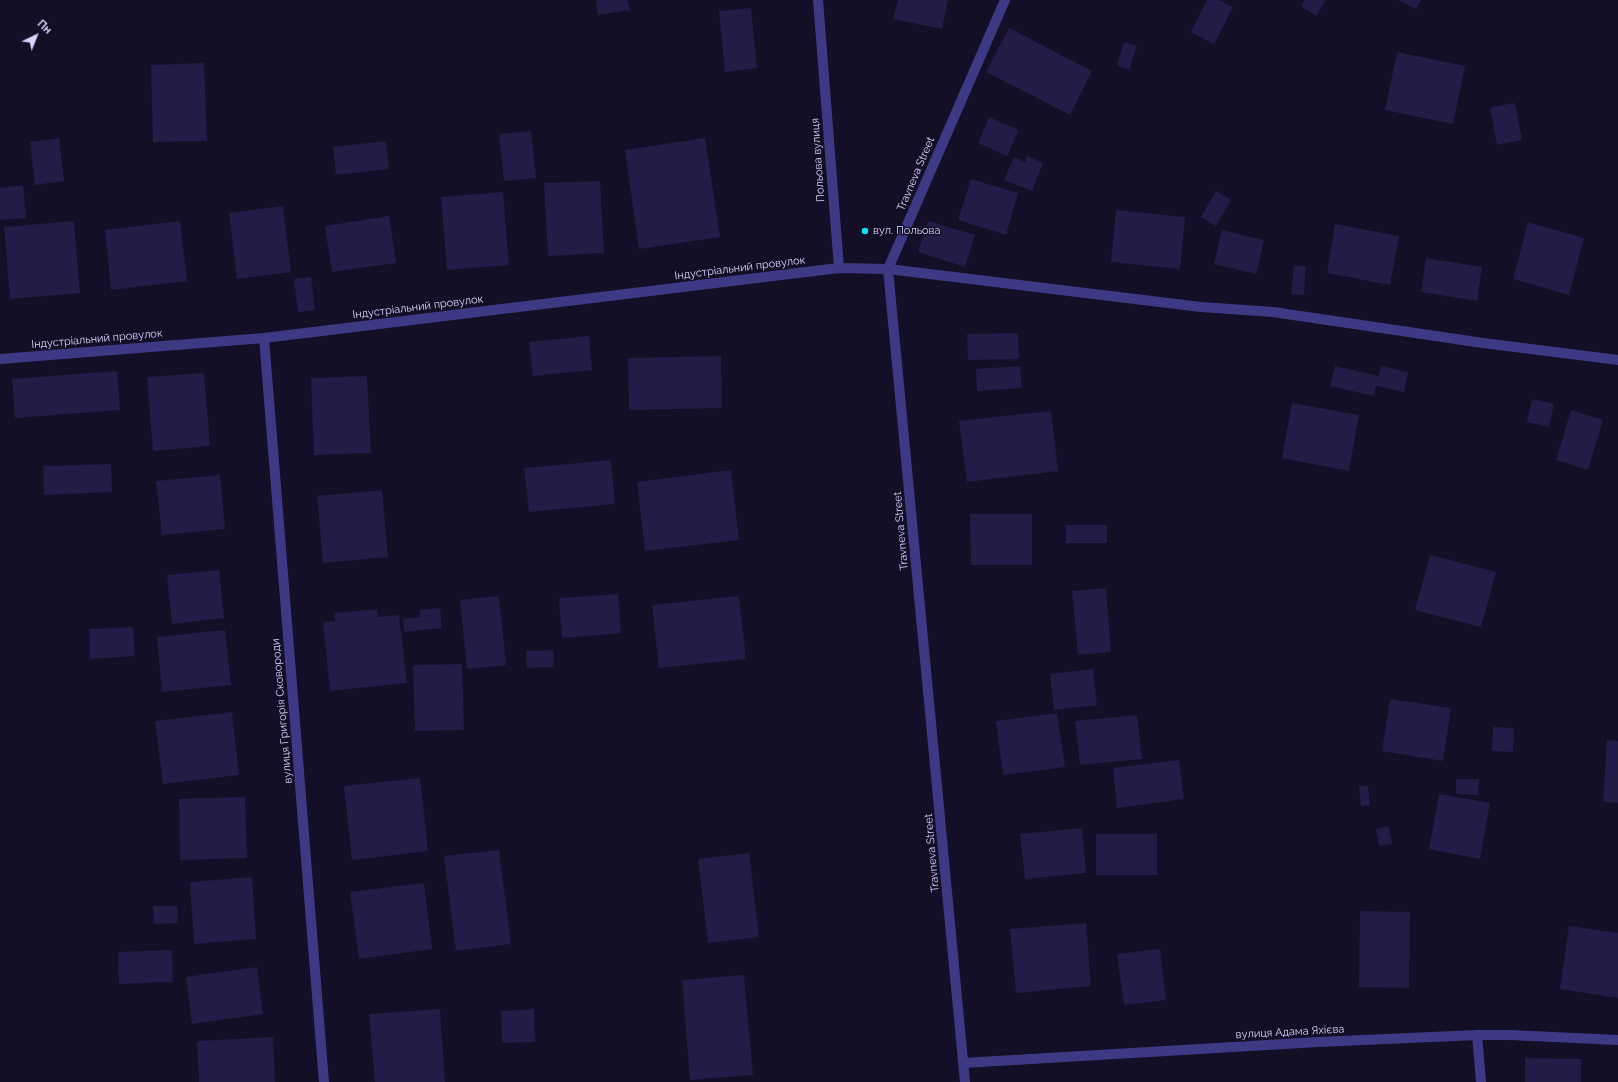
<!DOCTYPE html>
<meta charset="utf-8">
<style>
body{margin:0}
#map{position:relative;width:1618px;height:1082px;overflow:hidden;background:#130f26;font-family:Raleway,sans-serif}
canvas{display:block}
.north{position:absolute;left:16px;top:16px;width:40px;height:40px;-webkit-text-stroke:3px #130f26;paint-order:stroke;rotate:43deg;font-size:11px;font-weight:700;line-height:16px;text-align:center;color:#d9d4ff}
.north::after{content:'';display:block;margin:auto;width:14px;height:18px;background:#d9d4ff;clip-path:polygon(50% 0,100% 100%,50% 72%,0 100%)}
</style>
<div id="map">
<canvas width="1618" height="1082"></canvas>
<div class="north">Пн</div>
</div>
<script>
const c = document.querySelector('canvas').getContext('2d');
c.lineJoin = 'round';
function fillPath(path, color) {
  c.fillStyle = color;
  c.fill(path, 'evenodd');
}
function poly(rows) {
  const path = new Path2D();
  for (const r of rows) {
    path.moveTo(r[0], r[1]);
    for (let i = 2; i < r.length; i += 2) path.lineTo(r[i], r[i + 1]);
  }
  return path;
}
function stroke(path, color, width, dash) {
  c.strokeStyle = color;
  c.lineWidth = width;
  c.lineCap = dash ? 'butt' : 'round';
  c.setLineDash(dash || []);
  c.stroke(path);
}
function write(font, color, halo, rows, align = 'center') {
  c.font = font + ' Raleway,sans-serif';
  c.lineWidth = 3;
  c.setLineDash([]);
  c.textBaseline = 'middle';
  c.strokeStyle = halo;
  c.fillStyle = color;
  for (const [text, x, y, turn = 0] of rows) {
    c.save();
    c.translate(x, y);
    c.rotate((+turn || 0) * Math.PI / 180);
    c.textAlign = isNaN(turn) ? turn : align;
    if (halo) c.strokeText(text, 0, 0);
    c.fillText(text, 0, 0);
    c.restore();
  }
}
const building = poly([
 [596,0,628,0,630,10,598,15],
 [898,0,948,0,942,29,893,19],
 [1207,0,1219,0,1233,7,1214,44,1191,32],
 [1305,0,1326,0,1316,16,1301,6],
 [1398,0,1421,0,1416,9],
 [751,8,757,68,725,72,719,11],
 [1009,28,1092,71,1070,115,986,72],
 [1124,42,1137,46,1129,70,1117,65],
 [1397,52,1465,66,1453,124,1385,110],
 [204,63,207,141,153,142,151,65],
 [1515,103,1522,140,1497,145,1490,107],
 [989,117,1019,130,1007,156,978,143],
 [531,131,536,178,504,181,499,134],
 [59,138,64,181,35,185,30,142],
 [705,138,720,237,639,249,625,150],
 [386,141,389,169,336,175,333,147],
 [1027,156,1043,163,1032,191,1004,180,1014,157,1025,162],
 [971,179,1018,193,1006,235,958,220],
 [600,181,604,253,548,256,544,183],
 [23,185,26,218,0,220,0,188],
 [1216,191,1231,200,1216,226,1201,217],
 [503,192,509,265,447,270,441,197],
 [283,206,291,272,237,279,229,213],
 [1116,210,1185,217,1180,269,1111,262],
 [389,216,396,263,332,272,325,226],
 [74,221,80,293,10,299,4,227],
 [180,221,187,281,111,290,105,230],
 [928,221,975,235,965,267,918,252],
 [1528,222,1584,238,1569,295,1513,279],
 [1335,224,1399,236,1390,285,1327,273],
 [1222,230,1264,240,1256,274,1214,264],
 [1426,258,1482,267,1477,301,1421,292],
 [1294,265,1306,266,1304,295,1291,294],
 [311,277,315,310,298,312,294,279],
 [1018,333,1019,359,968,360,967,334],
 [589,336,592,370,533,376,529,342],
 [721,356,722,408,629,410,628,358],
 [1020,366,1022,388,977,391,976,369],
 [1335,366,1378,376,1381,366,1408,372,1404,392,1376,386,1374,396,1330,386],
 [117,371,120,410,15,418,12,379],
 [204,373,210,446,153,451,147,377],
 [367,376,371,453,314,455,311,378],
 [1532,399,1554,404,1549,427,1527,422],
 [1292,403,1359,415,1349,471,1282,458],
 [1571,410,1603,420,1588,470,1556,460],
 [1051,411,1058,471,967,482,959,421],
 [611,460,615,504,529,512,524,468],
 [111,464,112,492,44,495,43,466],
 [731,470,739,540,645,551,637,482],
 [220,475,225,529,162,535,156,481],
 [382,490,388,557,323,563,317,496],
 [970,514,1032,514,1032,565,971,565],
 [1066,525,1107,525,1107,543,1066,543],
 [1430,555,1496,572,1481,627,1415,610],
 [219,570,224,618,172,624,167,575],
 [1106,588,1111,652,1078,655,1072,591],
 [618,594,621,633,562,638,559,598],
 [499,596,506,665,467,669,460,600],
 [739,596,746,659,659,668,652,605],
 [440,608,442,628,404,632,403,619,420,617,420,610],
 [377,609,378,617,399,615,407,683,330,691,323,622,335,621,334,613],
 [133,627,135,656,90,659,89,629],
 [225,630,231,685,162,692,157,637],
 [553,650,554,667,527,668,526,651],
 [462,664,464,730,415,731,413,665],
 [1093,669,1097,705,1054,710,1050,674],
 [1390,699,1451,708,1443,761,1382,751],
 [232,712,239,775,163,784,155,721],
 [1057,713,1065,767,1003,775,996,721],
 [1137,715,1142,759,1080,765,1075,721],
 [1493,727,1514,728,1513,752,1492,751],
 [1607,740,1618,741,1618,803,1603,802],
 [1179,760,1184,799,1117,808,1113,768],
 [420,778,428,851,352,860,344,786],
 [1456,779,1479,779,1478,795,1456,794],
 [1368,785,1370,805,1361,806,1359,786],
 [1439,794,1490,803,1480,859,1429,849],
 [245,797,247,858,180,860,179,799],
 [1389,826,1392,844,1379,846,1376,829],
 [1082,828,1086,873,1025,879,1020,834],
 [1096,834,1157,834,1157,875,1096,875],
 [499,850,511,944,456,951,444,856],
 [749,853,759,937,708,943,698,859],
 [252,877,256,939,194,944,190,882],
 [424,883,432,949,359,959,350,892],
 [153,906,177,906,178,923,154,924],
 [1360,911,1410,912,1409,988,1359,987],
 [1086,923,1091,986,1016,993,1010,929],
 [1569,926,1618,933,1618,998,1560,989],
 [1160,949,1166,1000,1124,1005,1117,954],
 [172,950,173,982,119,984,118,952],
 [257,967,263,1014,192,1024,186,977],
 [744,975,753,1075,690,1080,682,980],
 [440,1009,445,1082,375,1082,369,1014],
 [534,1009,535,1042,502,1043,501,1011],
 [273,1037,275,1082,199,1082,197,1041],
 [1525,1058,1581,1059,1581,1082,1525,1082]
]);
const minor = poly([
 [818,0,839,268,888,269,1201,307,1273,312,1483,343,1618,360],
 [264,338,324,1082],
 [0,359,264,338,839,268],
 [1477,1035,1481,1082],
 [963,1063,1318,1042,1477,1035,1510,1035,1618,1040],
 [965,1082,888,269,1005,0]
]);
const markers = [
 [865,231,4,"#00e5ff"]
];
const streetNames = [
 ["Польова вулиця",818,160,-94],
 ["Travneva Street",916,174,-67],
 ["Індустріальний провулок",740,268,-7],
 ["Індустріальний провулок",418,307,-7],
 ["Індустріальний провулок",97,339,-5],
 ["Travneva Street",901,531,-95],
 ["вулиця Григорія Сковороди",282,711,-95],
 ["Travneva Street",932,853,-95],
 ["вулиця Адама Яхієва",1290,1032,-3]
];
const poiNames = [
 ["вул. Польова",873,231]
];
fillPath(building, '#241b47');
stroke(minor, '#3d3a85', 10);
for (const [x, y, r, color] of markers) {
  const dot = new Path2D();
  dot.arc(x, y, r, 0, 2 * Math.PI);
  c.fillStyle = color;
  c.fill(dot);
  stroke(dot, '#130f26', 1.5);
}
write('11px', '#d9d4ff', '#130f26', streetNames);
write('11px', '#d9d4ff', '#130f26', poiNames, 'left');
</script>
